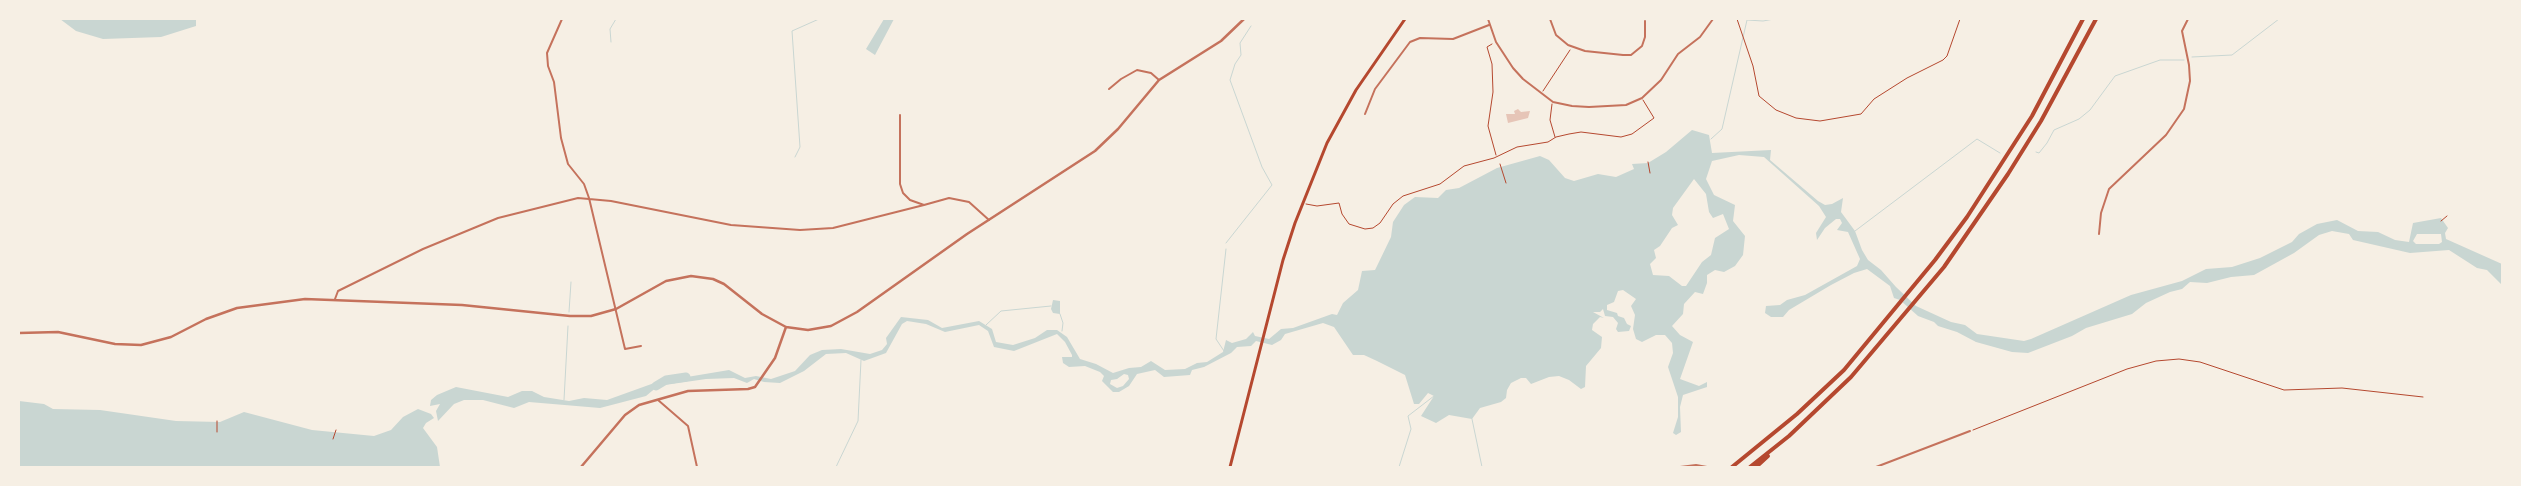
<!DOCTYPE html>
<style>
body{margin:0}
#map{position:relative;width:2521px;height:486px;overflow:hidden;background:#f6efe4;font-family:"Sofia Sans Condensed",sans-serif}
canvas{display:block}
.frame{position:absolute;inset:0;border:20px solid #f6efe4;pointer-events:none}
</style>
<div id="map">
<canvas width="2521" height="486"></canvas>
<div class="frame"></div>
</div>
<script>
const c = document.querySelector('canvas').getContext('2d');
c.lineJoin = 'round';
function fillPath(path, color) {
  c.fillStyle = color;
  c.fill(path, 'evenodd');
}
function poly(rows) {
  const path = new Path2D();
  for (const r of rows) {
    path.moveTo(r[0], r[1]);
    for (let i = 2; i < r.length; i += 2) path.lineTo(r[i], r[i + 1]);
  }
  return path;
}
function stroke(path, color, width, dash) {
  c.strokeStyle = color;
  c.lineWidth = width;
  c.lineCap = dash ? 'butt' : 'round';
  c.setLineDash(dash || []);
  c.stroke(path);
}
const water = poly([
 [60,19,196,19,196,26,161,37,103,39,76,31],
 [884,19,894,19,875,55,866,49],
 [1692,130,1709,135,1712,153,1771,150,1770,160,1818,201,1825,205,1832,204,1843,198,1841,212,1855,231,1862,250,1868,260,1881,270,1896,287,1916,306,1951,322,1965,325,1977,334,2024,341,2031,339,2131,295,2182,281,2206,269,2232,267,2260,258,2292,242,2299,234,2317,224,2337,220,2358,231,2378,232,2395,240,2409,242,2413,223,2441,218,2448,228,2445,233,2446,239,2502,264,2502,285,2487,270,2477,268,2449,250,2410,253,2353,240,2349,234,2332,231,2319,235,2294,253,2254,275,2231,277,2207,283,2190,282,2182,289,2170,292,2146,303,2132,314,2086,328,2072,336,2028,353,2012,352,1976,342,1957,332,1938,326,1934,322,1918,316,1900,300,1894,298,1890,286,1867,269,1854,273,1831,285,1789,310,1783,317,1771,317,1765,313,1766,306,1780,305,1787,300,1805,295,1857,266,1860,259,1848,232,1837,230,1842,223,1840,219,1836,219,1825,228,1817,240,1816,233,1826,217,1819,206,1764,157,1739,155,1712,161,1706,179,1714,195,1735,205,1733,221,1745,236,1743,255,1735,266,1724,272,1715,270,1707,275,1707,283,1703,294,1695,292,1684,304,1683,314,1672,326,1680,335,1693,342,1680,379,1699,386,1707,382,1707,387,1683,395,1680,407,1681,432,1676,435,1673,433,1678,417,1678,397,1668,367,1673,353,1672,343,1665,335,1656,335,1642,342,1636,339,1633,329,1635,315,1631,306,1636,299,1623,290,1618,291,1614,302,1607,305,1607,310,1617,313,1618,316,1624,318,1627,324,1631,326,1629,331,1618,332,1616,329,1618,323,1613,317,1605,316,1603,309,1600,312,1593,312,1604,318,1600,317,1593,324,1592,330,1602,337,1601,348,1586,366,1585,387,1581,389,1569,380,1559,376,1549,377,1531,384,1526,378,1521,378,1511,383,1507,390,1506,398,1501,402,1480,408,1472,419,1449,415,1436,423,1421,416,1434,396,1428,393,1419,404,1414,404,1405,375,1377,361,1364,355,1353,355,1334,327,1323,323,1285,334,1281,340,1272,345,1256,341,1251,346,1237,347,1231,353,1204,367,1192,370,1190,375,1164,377,1155,370,1137,374,1129,386,1119,392,1113,392,1102,381,1104,376,1100,372,1085,366,1069,367,1063,363,1062,357,1072,357,1072,355,1065,342,1057,334,1014,351,994,347,988,331,979,325,945,332,926,324,907,321,902,324,886,353,864,361,846,353,826,354,804,371,780,383,764,382,754,379,747,383,734,378,706,379,658,386,646,396,600,408,529,402,514,408,483,400,464,400,454,404,438,421,436,411,440,404,430,406,431,400,437,395,456,387,508,397,522,391,532,391,544,397,569,401,584,398,607,400,657,382,729,370,745,378,756,376,771,379,795,371,810,355,822,350,841,349,870,354,882,350,887,344,886,338,901,317,928,320,942,328,979,321,992,329,996,342,1013,345,1035,338,1047,330,1057,330,1067,337,1080,359,1096,364,1113,373,1129,368,1141,367,1151,361,1165,370,1185,369,1197,363,1207,362,1223,352,1226,340,1232,343,1246,339,1253,332,1255,336,1269,339,1281,329,1293,328,1332,314,1337,315,1343,303,1358,290,1362,271,1375,270,1377,266,1391,237,1393,222,1404,205,1415,197,1438,198,1446,190,1459,188,1497,168,1540,156,1549,160,1565,178,1574,181,1598,174,1616,177,1634,169,1632,164,1648,163,1666,152],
 [1694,179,1706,194,1709,212,1713,218,1723,214,1729,229,1715,238,1711,255,1702,262,1686,286,1682,286,1669,276,1653,275,1650,264,1656,258,1654,250,1660,246,1672,228,1678,225,1672,215,1673,208],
 [2417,234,2441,234,2442,242,2439,244,2416,244,2413,241],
 [1124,374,1128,375,1129,379,1123,386,1117,388,1110,384,1111,380,1117,379],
 [1053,300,1060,301,1060,314,1053,313,1051,309],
 [19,401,44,404,53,409,100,410,176,421,220,422,244,412,312,430,374,436,391,430,403,417,418,409,431,414,434,418,426,423,423,428,437,447,440,467,19,467]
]);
const stream = poly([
 [611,42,610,29,616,19],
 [2192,57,2232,55,2279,19],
 [1711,139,1722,129,1747,20,1763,21,1774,19],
 [2036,152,2039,153,2047,143,2054,130,2079,119,2090,110,2115,76,2160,60,2184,60],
 [795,157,800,147,792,31,819,19],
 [1855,231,1977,139,2000,153],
 [1226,243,1272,185,1262,167,1230,80,1235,64,1241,55,1240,43,1251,26],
 [569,312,571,282],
 [1060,314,1063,323,1062,331],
 [986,325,1001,311,1051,306],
 [1224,351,1216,339,1226,249],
 [564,400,568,326],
 [1472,419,1482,467],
 [836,467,858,421,861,360],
 [1399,467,1411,429,1408,416,1434,396]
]);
const river = poly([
 [656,386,666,380,686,377]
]);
const building = poly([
 [1518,109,1521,112,1530,111,1528,118,1508,123,1506,114,1515,114,1514,111]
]);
const path = poly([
 [1737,19,1753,66,1759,96,1776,110,1796,118,1820,121,1861,114,1874,99,1907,78,1943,60,1947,56,1960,19],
 [1492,44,1487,47,1492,64,1493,92,1488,126,1496,155],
 [1543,91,1570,50],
 [1552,104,1550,120,1555,137],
 [1648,162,1650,173],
 [1500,164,1506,183],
 [1306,204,1317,206,1339,203,1342,214,1349,224,1365,229,1373,228,1380,223,1393,204,1403,196,1440,184,1464,166,1494,158,1517,147,1548,142,1556,137,1569,134,1581,132,1621,137,1632,134,1654,118,1643,100],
 [2441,221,2447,216],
 [1973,430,2127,369,2156,361,2179,359,2200,362,2284,390,2342,388,2423,397],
 [217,432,217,421],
 [333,439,336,430]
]);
const minor = poly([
 [562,19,547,53,548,66,554,82,561,138,568,164,584,184,589,198,625,349,641,346],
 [1488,19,1496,42,1513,68,1523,79,1553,102,1572,106,1589,107,1626,105,1642,98,1661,80,1678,54,1700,37,1713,19],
 [1550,19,1556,35,1568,45,1585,51,1623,55,1631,55,1642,46,1645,37,1645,21],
 [1109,89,1121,79,1137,70,1151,73,1159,80],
 [1365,114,1375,89,1410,42,1420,38,1453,39,1489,25],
 [900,115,900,184,903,193,910,200,924,205,949,198,969,202,989,220],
 [2099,234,2101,213,2109,189,2166,135,2184,109,2190,81,2189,65,2182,31,2188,19],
 [335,299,338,291,423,249,498,218,578,198,611,201,731,225,800,230,833,228,924,205],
 [658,400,688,426,697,467],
 [1680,467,1696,465,1707,467],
 [1876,467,1970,431]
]);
const tertiary = poly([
 [19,333,58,332,115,344,141,345,171,337,206,319,237,308,305,299,462,305,570,316,591,316,616,309,666,281,691,276,713,279,724,284,762,314,786,327,808,330,831,326,857,312,967,234,1095,151,1118,129,1159,80,1221,41,1244,19],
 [581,467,625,415,639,405,688,391,748,389,755,387,775,358,786,327]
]);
const secondary = poly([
 [1230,467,1283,260,1295,223,1327,143,1356,90,1405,19]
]);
const motorway = poly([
 [1732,467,1797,414,1844,370,1935,260,1967,217,2032,116,2083,19],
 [1750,467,1789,436,1851,377,1944,267,2008,174,2041,121,2096,19],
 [1756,467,1768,456]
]);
fillPath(water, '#c9d6d2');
stroke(stream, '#c9d6d2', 1);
stroke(river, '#c9d6d2', 9);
fillPath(building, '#e6c5b7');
stroke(path, '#b5482f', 1);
stroke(minor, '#c5725c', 2);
stroke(tertiary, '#c5725c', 2.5);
stroke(secondary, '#b5482f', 3);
stroke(motorway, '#b5482f', 4);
</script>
